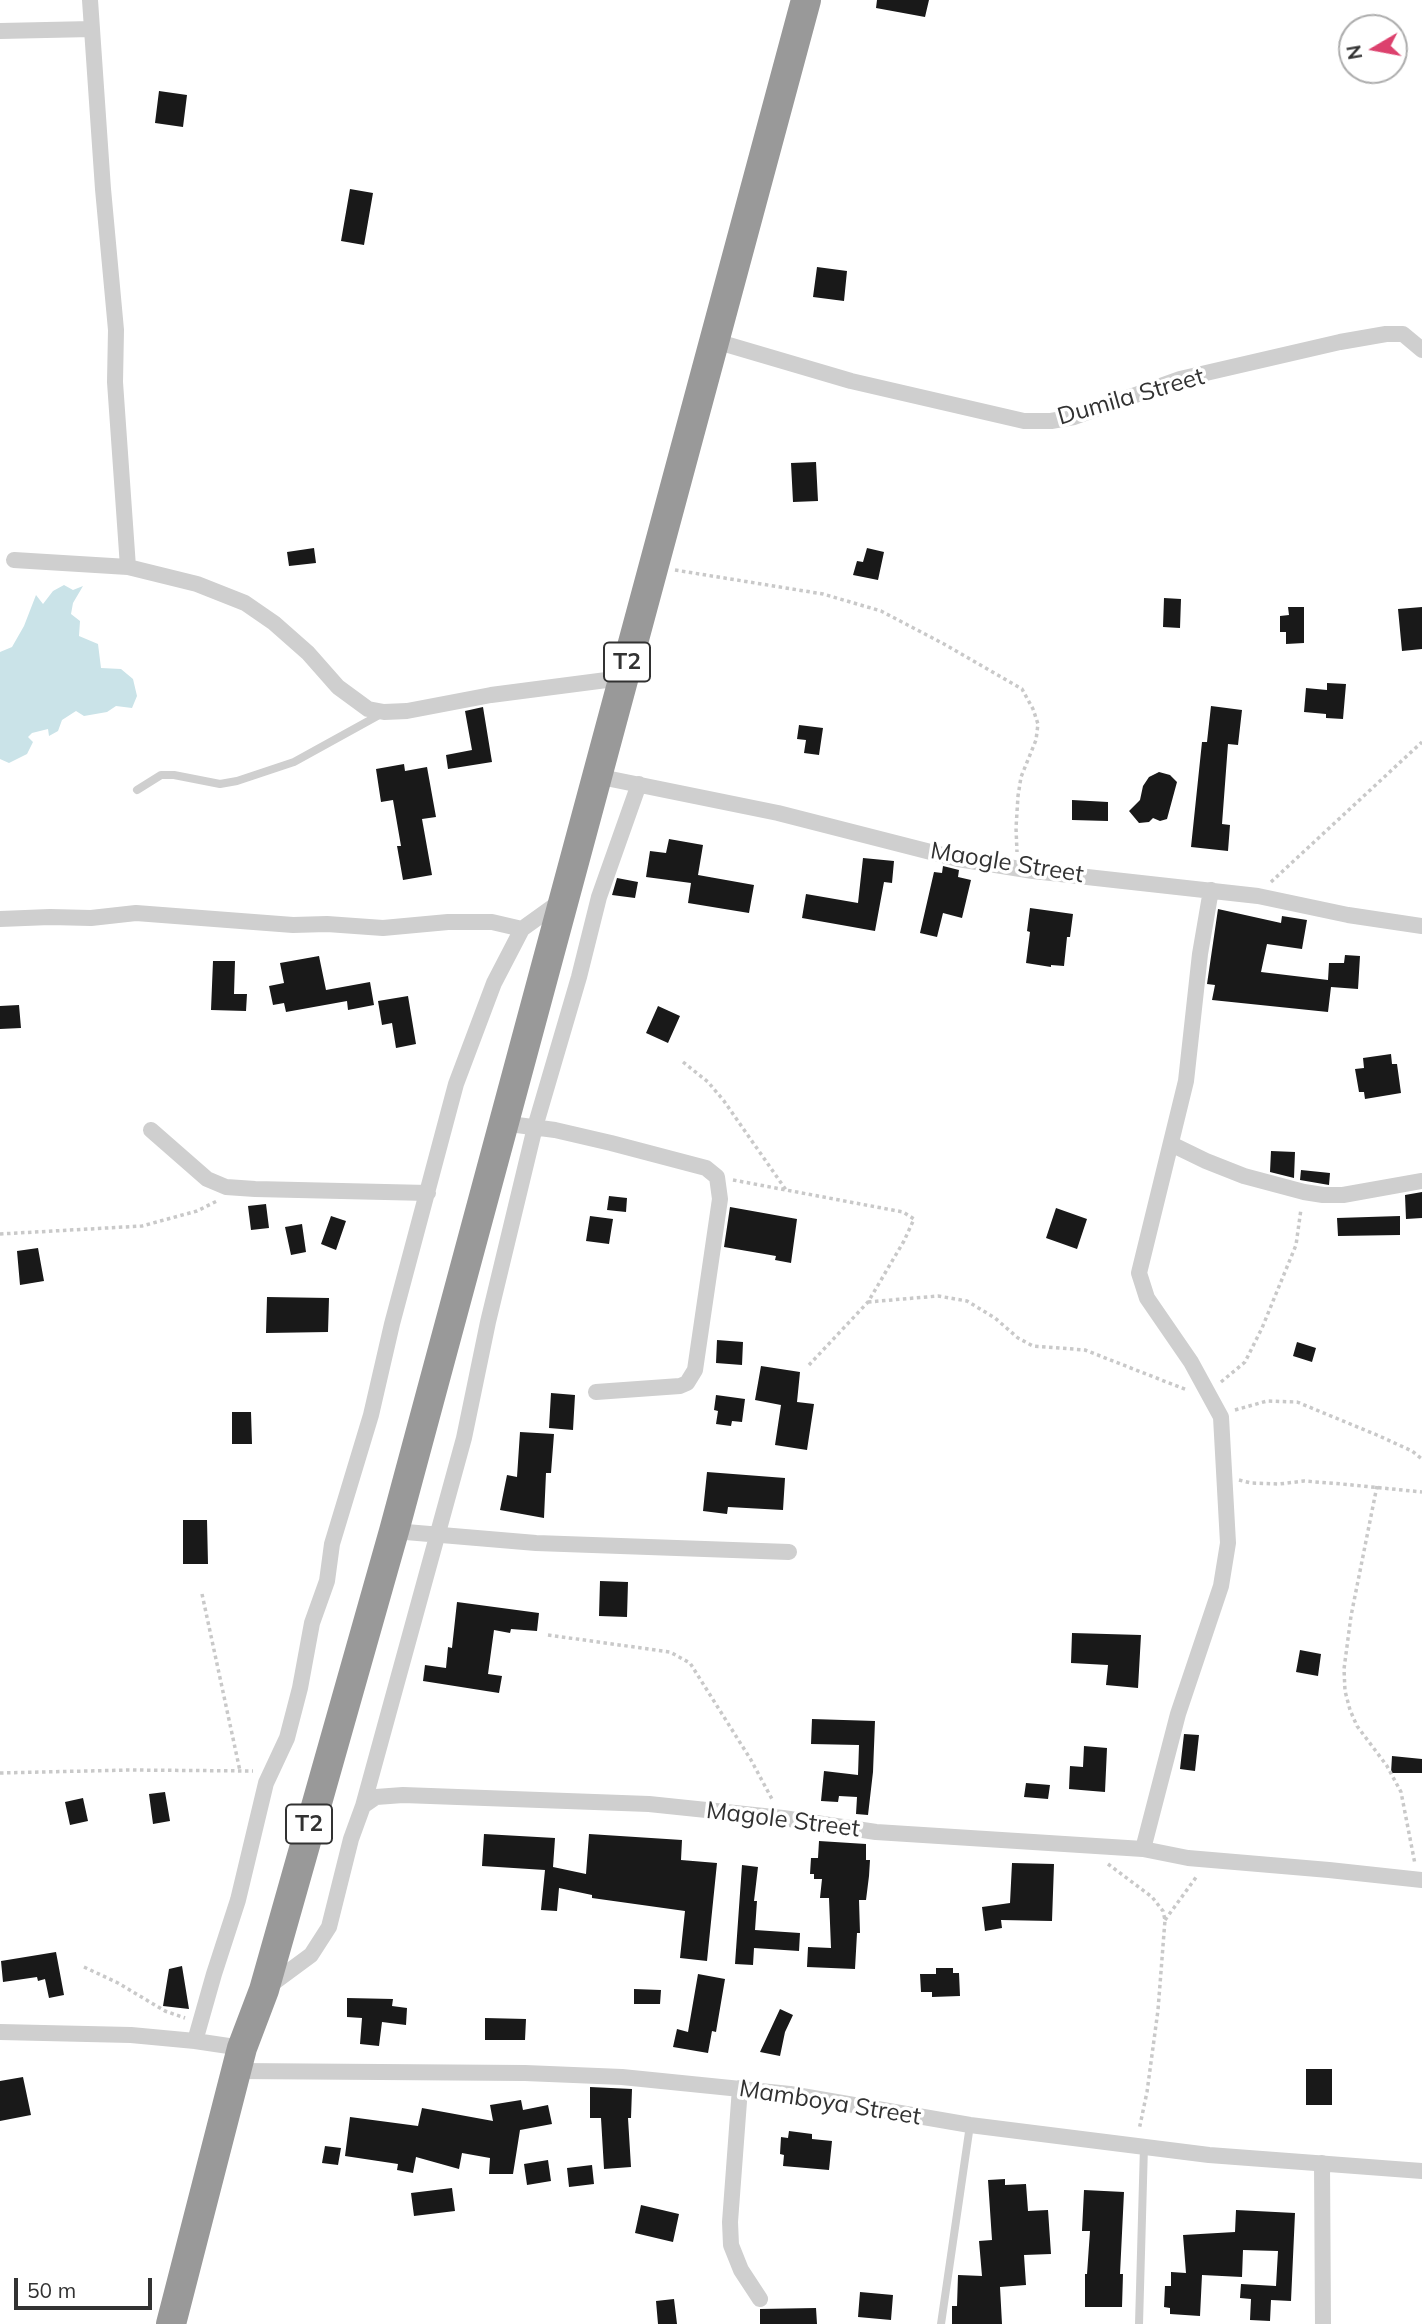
<!DOCTYPE html>
<style>
body{margin:0}
#map{position:relative;width:1422px;height:2324px;overflow:hidden;background:#fff;font-family:Mulish,sans-serif}
canvas{display:block}
.north{position:absolute;left:1338px;top:14px;width:70px;height:70px;box-sizing:border-box;background:#fff;border:2px solid #adadad;border-radius:50%;rotate:260deg;font-size:19px;font-weight:700;line-height:28px;text-align:center;color:#323232}
.north::after{content:'';display:block;margin:auto;width:24px;height:32px;background:#dc416d;clip-path:polygon(50% 0,100% 100%,50% 72%,0 100%)}
.scale{position:absolute;left:14px;top:2278px;width:138px;height:32px;box-sizing:border-box;border:4px solid #323232;border-top:0;padding-left:9px;font-size:21px;line-height:24px;white-space:nowrap;color:#323232;-webkit-text-stroke:5px #fff;paint-order:stroke}
</style>
<div id="map">
<canvas width="1422" height="2324"></canvas>
<div class="north">N</div>
<div class="scale">50 m</div>
</div>
<script>
const c = document.querySelector('canvas').getContext('2d');
c.lineJoin = 'round';
function fillPath(path, color) {
  c.fillStyle = color;
  c.fill(path, 'evenodd');
}
function poly(rows) {
  const path = new Path2D();
  for (const r of rows) {
    path.moveTo(r[0], r[1]);
    for (let i = 2; i < r.length; i += 2) path.lineTo(r[i], r[i + 1]);
  }
  return path;
}
function stroke(path, color, width, dash) {
  c.strokeStyle = color;
  c.lineWidth = width;
  c.lineCap = dash ? 'butt' : 'round';
  c.setLineDash(dash || []);
  c.stroke(path);
}
function write(font, color, halo, rows, align = 'center') {
  c.font = font + ' Mulish,sans-serif';
  c.lineWidth = 7;
  c.setLineDash([]);
  c.textBaseline = 'middle';
  c.strokeStyle = halo;
  c.fillStyle = color;
  for (const [text, x, y, turn = 0] of rows) {
    c.save();
    c.translate(x, y);
    c.rotate((+turn || 0) * Math.PI / 180);
    c.textAlign = isNaN(turn) ? turn : align;
    if (halo) c.strokeText(text, 0, 0);
    c.fillText(text, 0, 0);
    c.restore();
  }
}
const water = poly([
 [64,585,73,590,83,586,73,603,71,614,80,621,79,636,98,644,101,668,121,669,133,679,137,696,132,708,116,706,107,712,84,716,76,711,62,720,58,731,49,736,48,729,32,733,28,737,33,742,27,754,9,763,0,759,0,652,12,647,24,626,36,595,43,604,53,591]
]);
const building = poly([
 [877,0,929,0,925,17,876,8],
 [159,91,187,95,183,127,155,123],
 [350,189,373,193,364,245,341,241],
 [817,267,847,271,844,301,813,297],
 [816,462,818,501,793,502,791,463],
 [314,548,316,563,289,566,287,552],
 [867,548,884,552,878,580,853,575,857,561,863,562],
 [1164,598,1181,599,1180,628,1163,627],
 [1288,607,1304,607,1304,643,1286,644,1286,632,1280,632,1280,616,1289,615],
 [1422,607,1422,649,1402,651,1398,609],
 [1327,683,1346,684,1343,719,1326,718,1326,714,1304,712,1306,688,1327,690],
 [1211,706,1242,710,1238,745,1228,744,1222,824,1230,825,1228,851,1191,847,1202,742,1207,742],
 [483,707,492,762,448,769,446,755,472,750,465,711],
 [799,725,823,728,819,755,804,753,806,740,797,739],
 [404,764,405,771,427,767,436,817,422,819,432,875,403,880,397,846,401,846,393,800,381,802,376,769],
 [1159,772,1170,775,1177,782,1167,819,1160,821,1153,818,1149,822,1139,823,1129,811,1140,800,1143,786,1149,777],
 [1072,800,1108,802,1108,821,1072,820],
 [669,839,703,845,698,875,754,885,749,913,688,903,691,883,646,877,650,851,666,853],
 [863,858,894,861,892,883,884,882,875,931,802,918,806,894,858,903],
 [943,866,959,870,958,877,971,880,962,918,943,913,937,937,920,933,934,872,942,873],
 [617,878,638,882,635,898,612,895],
 [1030,908,1073,914,1070,937,1067,937,1064,966,1051,965,1051,967,1026,963,1030,932,1027,931],
 [1218,909,1281,923,1282,916,1307,920,1302,949,1267,944,1261,972,1328,980,1329,963,1344,963,1345,955,1360,956,1358,989,1331,987,1328,1012,1212,1000,1215,985,1207,984],
 [319,956,326,990,370,982,374,1005,348,1010,347,1001,286,1012,284,1003,273,1005,269,986,284,983,280,963],
 [213,961,235,961,234,994,247,994,246,1011,211,1010],
 [408,996,416,1044,396,1048,392,1023,382,1025,378,1001],
 [19,1005,21,1028,0,1029,0,1006],
 [658,1006,680,1016,668,1043,646,1033],
 [1391,1054,1392,1064,1397,1064,1401,1093,1365,1099,1364,1092,1359,1092,1355,1069,1364,1068,1363,1058],
 [1271,1151,1295,1152,1294,1178,1270,1172],
 [1301,1170,1330,1173,1329,1185,1300,1180],
 [1422,1192,1422,1218,1406,1219,1405,1195],
 [609,1196,627,1198,626,1212,607,1210],
 [266,1204,269,1228,251,1230,248,1206],
 [730,1207,797,1219,791,1263,775,1260,776,1256,724,1247],
 [1056,1208,1087,1219,1077,1249,1046,1238],
 [331,1216,346,1221,336,1250,321,1244],
 [590,1216,613,1219,609,1244,586,1241],
 [1400,1216,1400,1235,1338,1236,1337,1218],
 [302,1224,306,1252,291,1255,285,1227],
 [38,1248,44,1281,20,1285,17,1251],
 [267,1297,329,1298,328,1332,266,1333],
 [717,1340,743,1342,742,1365,716,1363],
 [1297,1342,1316,1348,1312,1362,1293,1356],
 [761,1366,800,1372,797,1402,814,1404,807,1450,775,1445,781,1405,755,1400],
 [551,1393,575,1395,573,1430,549,1428],
 [716,1395,745,1399,742,1422,732,1421,731,1426,716,1424,718,1411,714,1410],
 [232,1412,251,1412,252,1444,232,1444],
 [520,1432,554,1434,551,1473,546,1473,544,1518,500,1510,507,1475,517,1477],
 [707,1472,785,1478,783,1510,728,1507,727,1514,703,1511],
 [183,1520,207,1520,208,1564,183,1564],
 [600,1581,628,1582,627,1617,599,1616],
 [457,1602,539,1613,537,1631,511,1629,510,1633,494,1630,488,1674,502,1676,499,1693,423,1681,425,1665,446,1668,448,1647,452,1648],
 [1072,1633,1141,1635,1138,1688,1106,1685,1108,1665,1071,1663],
 [1300,1650,1321,1654,1318,1676,1296,1672],
 [812,1719,875,1721,873,1772,868,1815,856,1814,857,1797,839,1796,838,1802,821,1801,824,1771,858,1775,859,1745,811,1744],
 [1184,1734,1199,1735,1195,1771,1180,1769],
 [1084,1746,1107,1748,1105,1792,1069,1789,1070,1766,1083,1767],
 [1392,1756,1422,1759,1422,1773,1391,1773],
 [1026,1783,1050,1785,1048,1799,1024,1797],
 [165,1792,170,1821,153,1824,149,1794],
 [83,1798,88,1821,70,1825,65,1802],
 [484,1834,555,1838,553,1867,586,1874,589,1834,682,1840,681,1860,717,1863,707,1961,680,1958,685,1911,592,1898,592,1895,559,1888,557,1911,541,1910,545,1870,482,1866],
 [819,1841,866,1844,866,1860,870,1860,869,1876,866,1900,859,1900,860,1933,857,1933,855,1969,807,1967,808,1947,831,1948,829,1898,820,1898,822,1879,814,1879,814,1874,810,1874,811,1858,818,1858],
 [1012,1863,1054,1864,1052,1921,1001,1920,1002,1928,985,1931,982,1907,1010,1903],
 [742,1865,758,1867,754,1901,757,1901,755,1930,800,1933,799,1951,754,1948,753,1965,735,1964],
 [56,1952,64,1995,49,1998,45,1979,38,1981,37,1977,3,1982,1,1961],
 [182,1966,189,2009,163,2006,169,1969],
 [936,1968,953,1968,953,1973,959,1973,960,1996,932,1997,932,1992,921,1992,920,1974,936,1974],
 [698,1974,725,1979,716,2032,712,2031,708,2053,673,2047,677,2029,688,2032],
 [634,1989,661,1990,660,2004,634,2004],
 [347,1998,393,1999,392,2006,407,2008,406,2025,382,2022,379,2046,360,2044,362,2018,347,2017],
 [780,2009,793,2015,785,2032,780,2056,760,2052],
 [485,2018,526,2019,525,2040,485,2040],
 [1306,2069,1332,2069,1332,2105,1306,2105],
 [23,2077,31,2115,0,2121,0,2081],
 [590,2087,632,2089,631,2118,628,2118,631,2167,604,2169,601,2118,590,2118],
 [521,2100,523,2110,548,2105,552,2124,520,2130,513,2174,489,2174,490,2158,462,2153,459,2169,416,2157,413,2173,397,2170,398,2164,345,2156,350,2117,418,2126,422,2108,493,2121,490,2105],
 [789,2131,812,2134,812,2139,832,2141,829,2170,783,2166,784,2155,780,2154,781,2137,788,2138],
 [325,2146,341,2148,338,2165,322,2163],
 [548,2160,551,2181,527,2185,524,2164],
 [592,2165,594,2184,569,2187,567,2168],
 [1005,2179,1005,2185,1026,2184,1028,2211,1048,2210,1051,2254,1024,2255,1026,2285,1000,2287,1002,2324,952,2324,952,2306,957,2306,958,2275,982,2276,979,2241,992,2240,988,2180],
 [452,2188,455,2211,414,2216,411,2193],
 [1084,2190,1124,2192,1120,2274,1123,2274,1122,2307,1085,2307,1085,2274,1087,2274,1090,2231,1082,2231],
 [641,2205,679,2214,673,2242,635,2233],
 [1236,2210,1295,2213,1291,2301,1271,2300,1270,2321,1250,2320,1251,2299,1240,2298,1241,2284,1276,2286,1278,2251,1243,2250,1242,2277,1202,2275,1200,2316,1170,2314,1170,2308,1164,2307,1165,2286,1171,2286,1171,2272,1186,2273,1183,2235,1235,2232],
 [860,2292,893,2295,891,2320,858,2317],
 [674,2299,677,2324,658,2324,656,2301],
 [816,2308,817,2324,760,2324,760,2309]
]);
const path = poly([
 [675,570,823,594,881,611,944,644,1022,689,1033,709,1038,724,1036,740,1021,777,1018,796,1016,828,1017,852],
 [1271,882,1422,742],
 [683,1062,708,1082,724,1101,786,1190],
 [733,1180,903,1212,914,1219,904,1241,868,1302,809,1365],
 [0,1234,142,1226,197,1211,217,1201],
 [868,1302,938,1296,967,1301,995,1318,1018,1338,1033,1346,1085,1350,1187,1390],
 [1221,1382,1245,1362,1262,1328,1296,1245,1301,1209],
 [1235,1410,1267,1401,1297,1402,1377,1435,1412,1451,1422,1459],
 [1239,1480,1251,1483,1279,1484,1304,1481,1342,1484,1422,1492],
 [1377,1486,1351,1616,1344,1669,1345,1691,1350,1710,1357,1726,1387,1766,1401,1792,1415,1864],
 [202,1594,240,1771],
 [548,1635,670,1652,690,1663,751,1760,773,1801],
 [0,1773,129,1770,253,1771],
 [1108,1864,1152,1897,1163,1911,1165,1920,1158,2010,1147,2092,1139,2130],
 [1165,1920,1197,1876],
 [84,1967,118,1983,165,2011,185,2018]
]);
const lane = poly([
 [137,790,161,775,174,775,220,784,237,781,294,762,381,714],
 [941,2324,970,2125],
 [1139,2324,1144,2146]
]);
const street = poly([
 [90,0,103,189,116,330,115,382,128,567],
 [0,31,92,29],
 [715,341,851,381,1024,421,1051,421,1074,417,1180,379,1340,342,1386,334,1403,334,1422,350],
 [14,560,128,567,197,584,245,603,274,623,308,653,338,687,368,709,384,712,407,711,491,695,622,678],
 [596,776,778,813,958,859,1033,871,1258,896,1348,915,1422,926],
 [0,919,50,917,91,918,136,913,293,925,327,924,383,928,448,922,492,922,522,929],
 [502,1123,555,1130,611,1143,706,1168,717,1177,720,1199,695,1370,687,1383,680,1386,596,1392],
 [151,1130,207,1179,226,1187,255,1189,428,1193],
 [1171,1144,1206,1161,1244,1176,1304,1192,1323,1195,1343,1195,1422,1181],
 [394,1531,536,1543,789,1552],
 [363,1806,464,1438,488,1322,535,1127,579,977,599,897,639,784],
 [1143,1849,1178,1714,1221,1586,1228,1543,1221,1417,1191,1362,1147,1298,1139,1273,1186,1081,1200,954,1211,890],
 [269,1986,311,1955,329,1927,351,1839,363,1806,376,1797,403,1795,649,1804,783,1818,876,1832,1143,1849,1188,1858,1329,1870,1422,1880],
 [0,2032,131,2035,195,2041,242,2048],
 [195,2041,214,1974,238,1900,266,1783,287,1738,300,1688,312,1623,327,1581,332,1544,371,1415,392,1324,456,1084,494,983,522,929,561,901],
 [236,2071,525,2073,622,2077,790,2094,970,2125,1209,2155,1422,2171],
 [740,2088,730,2222,731,2245,741,2270,760,2299],
 [1322,2163,1323,2324]
]);
const highway = poly([
 [171,2324,242,2048,264,1990,394,1531,806,0]
]);
const shields = [
 [627,662,46],
 [309,1824,46]
];
const shieldNames = [
 ["T2",627,662],
 ["T2",309,1824]
];
const streetNames = [
 ["Dumila Street",1131,397,-16],
 ["Maogle Street",1007,863,9],
 ["Magole Street",783,1820,7],
 ["Mamboya Street",830,2103,9]
];
fillPath(water, '#cae3e8');
fillPath(building, '#191919');
stroke(path, '#c9c9c9', 3.5, [3.5, 3.5]);
stroke(lane, '#cfcfcf', 8);
stroke(street, '#cfcfcf', 16);
stroke(highway, '#999', 30);
for (const [x, y, w] of shields) {
  const box = new Path2D();
  box.roundRect(x - w / 2, y - 19.5, w, 39, 5);
  c.fillStyle = '#fff';
  c.fill(box);
  stroke(box, '#323232', 2);
}
write('bold 23px', '#323232', null, shieldNames);
write('24px', '#323232', '#fff', streetNames);
</script>
